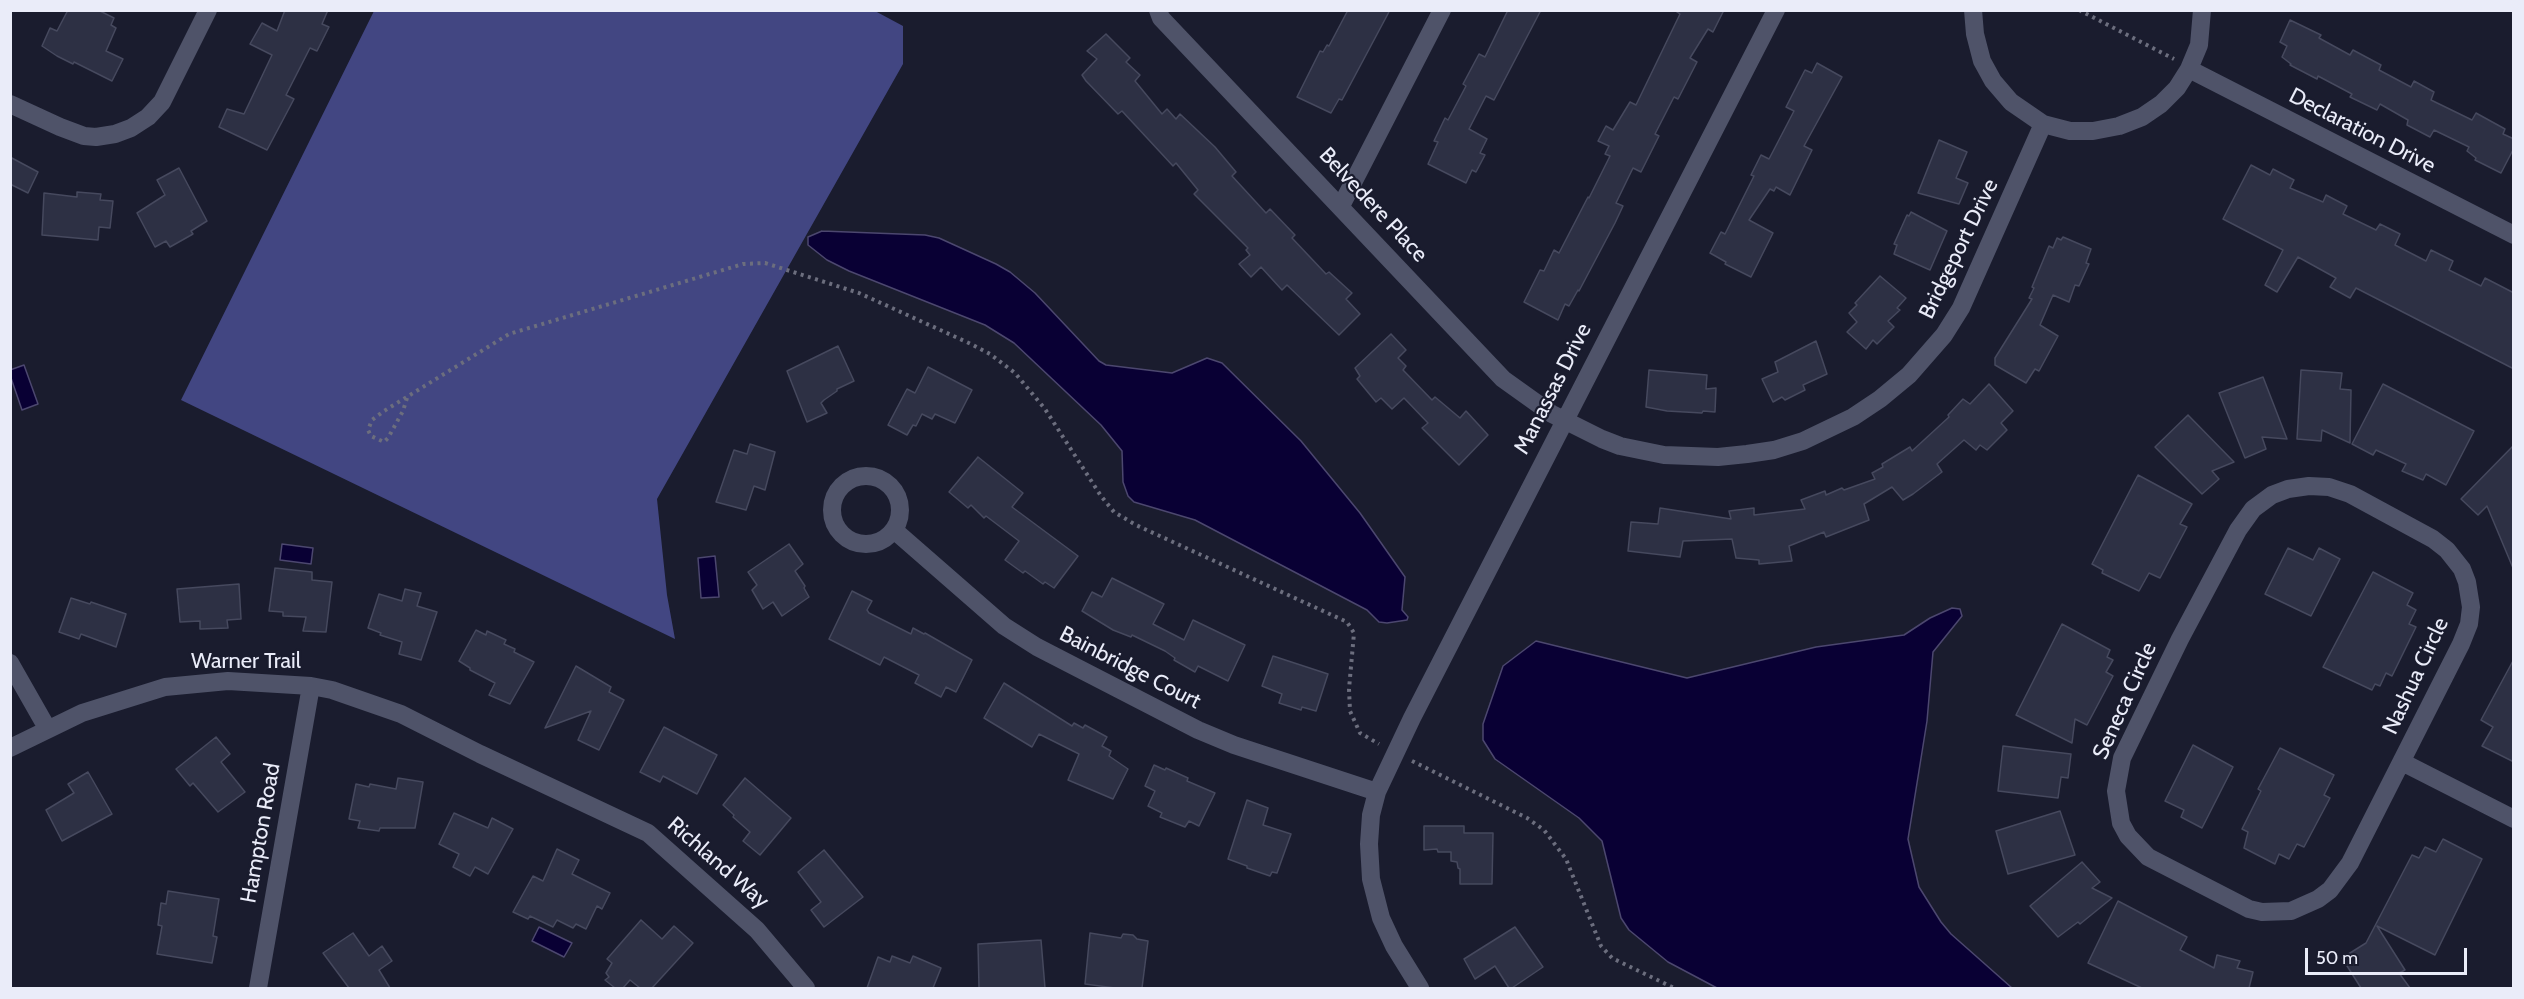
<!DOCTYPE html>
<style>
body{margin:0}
#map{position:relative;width:2524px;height:999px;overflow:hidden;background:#1a1c2e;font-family:Cabin,sans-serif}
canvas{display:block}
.frame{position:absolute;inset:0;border:12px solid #eaecf9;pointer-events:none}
.scale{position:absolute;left:2305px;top:948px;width:162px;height:27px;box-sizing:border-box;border:3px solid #eaecf9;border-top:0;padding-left:8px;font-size:18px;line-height:21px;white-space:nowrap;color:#eaecf9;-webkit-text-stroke:4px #1a1c2e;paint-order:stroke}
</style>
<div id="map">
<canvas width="2524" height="999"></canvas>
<div class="frame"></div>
<div class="scale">50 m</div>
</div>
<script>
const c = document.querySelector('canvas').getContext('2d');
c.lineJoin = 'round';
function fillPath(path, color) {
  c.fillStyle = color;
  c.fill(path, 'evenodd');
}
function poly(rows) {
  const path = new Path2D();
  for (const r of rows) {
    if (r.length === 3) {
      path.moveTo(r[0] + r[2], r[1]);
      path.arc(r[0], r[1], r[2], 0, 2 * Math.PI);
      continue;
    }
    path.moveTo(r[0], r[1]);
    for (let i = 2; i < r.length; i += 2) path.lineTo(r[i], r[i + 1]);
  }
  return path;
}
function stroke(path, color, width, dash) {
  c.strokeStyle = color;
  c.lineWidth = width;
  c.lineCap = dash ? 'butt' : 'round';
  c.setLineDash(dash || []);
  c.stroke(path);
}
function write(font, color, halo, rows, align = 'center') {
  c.font = font + ' Cabin,sans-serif';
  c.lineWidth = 4.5;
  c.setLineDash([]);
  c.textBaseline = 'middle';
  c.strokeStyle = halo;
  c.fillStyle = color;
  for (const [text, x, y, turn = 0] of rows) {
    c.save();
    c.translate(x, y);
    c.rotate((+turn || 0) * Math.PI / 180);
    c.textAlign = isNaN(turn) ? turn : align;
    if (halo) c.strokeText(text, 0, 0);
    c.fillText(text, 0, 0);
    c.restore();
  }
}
const forest = poly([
 [875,11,903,26,903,64,657,499,667,595,675,639,181,400,374,11]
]);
const water = poly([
 [822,231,925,235,939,238,996,264,1010,272,1035,293,1099,361,1106,365,1172,373,1207,358,1222,363,1301,441,1360,513,1405,577,1402,610,1408,617,1407,620,1387,623,1379,622,1367,610,1195,520,1134,502,1128,496,1123,482,1122,451,1101,425,1014,343,985,325,849,271,827,260,808,245,808,237,822,231],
 [24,365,38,404,22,410,11,378,10,370,24,365],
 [282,544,313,548,311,564,280,560,282,544],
 [715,556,719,597,701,598,698,558,715,556],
 [1952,608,1960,609,1962,616,1933,652,1927,721,1908,839,1919,887,1941,922,1951,934,2012,988,1717,988,1668,962,1629,930,1621,918,1602,841,1579,818,1495,759,1483,740,1483,724,1503,666,1536,641,1687,678,1816,647,1904,635,1930,618,1952,608],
 [539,927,572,943,564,957,532,941,539,927]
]);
const building = poly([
 [68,10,98,10,114,18,111,25,116,28,106,51,123,59,112,81,74,62,73,64,57,56,42,46,50,28,57,31,68,10],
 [285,10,328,10,322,24,329,27,317,51,310,48,286,95,294,99,267,150,219,127,227,109,244,114,272,55,250,44,262,23,277,31,285,10],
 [1348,10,1390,10,1342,100,1339,99,1331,113,1297,97,1320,51,1323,52,1327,45,1329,46,1348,10],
 [1508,10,1541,10,1494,100,1486,96,1469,129,1487,139,1480,153,1485,155,1476,172,1472,170,1466,183,1428,164,1438,142,1434,141,1445,118,1448,120,1466,86,1463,84,1479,54,1485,57,1508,10],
 [1674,10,1724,10,1713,32,1708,29,1690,58,1697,62,1678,99,1674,97,1655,134,1659,136,1641,172,1633,168,1616,203,1623,206,1615,223,1579,291,1578,290,1569,306,1565,304,1558,320,1524,302,1540,270,1544,271,1554,250,1559,253,1588,197,1589,198,1610,156,1605,154,1609,146,1598,141,1606,126,1613,130,1630,102,1636,105,1680,14,1674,10],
 [2290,20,2321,35,2319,38,2350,55,2353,50,2381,65,2379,70,2411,87,2414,81,2434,92,2431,100,2472,120,2476,113,2505,129,2503,134,2514,139,2514,148,2501,173,2475,160,2476,158,2467,151,2469,147,2434,130,2430,137,2407,125,2408,120,2380,104,2377,110,2350,97,2352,94,2318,76,2317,79,2290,65,2291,64,2282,57,2287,46,2280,42,2290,20],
 [1106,34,1130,58,1126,62,1140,75,1135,81,1162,114,1167,109,1176,119,1180,114,1215,147,1236,172,1232,176,1266,213,1270,209,1295,235,1292,238,1326,274,1329,272,1352,293,1346,299,1360,314,1339,335,1287,285,1282,290,1261,267,1251,277,1239,264,1250,255,1246,250,1248,248,1194,194,1198,190,1176,163,1173,166,1122,111,1118,114,1086,81,1082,75,1097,59,1087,51,1106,34],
 [1817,63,1842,77,1804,146,1812,150,1790,195,1776,187,1774,191,1770,189,1749,220,1773,233,1751,277,1725,264,1726,262,1710,253,1721,232,1725,234,1754,176,1751,175,1761,155,1769,159,1794,111,1786,107,1805,70,1812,73,1817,63],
 [1939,140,1967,152,1956,178,1968,183,1959,204,1918,193,1939,140],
 [10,157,38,172,28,193,10,184,10,157],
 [2251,165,2270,175,2273,169,2294,180,2290,188,2323,202,2326,195,2347,206,2343,214,2376,230,2380,224,2400,234,2395,245,2426,261,2431,250,2453,261,2449,270,2481,286,2485,278,2514,293,2514,369,2356,288,2350,298,2330,287,2336,278,2298,257,2277,292,2265,285,2283,250,2223,219,2251,165],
 [179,168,207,221,191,231,193,234,170,247,166,241,155,247,137,213,165,195,157,180,179,168],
 [77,192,101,194,100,200,113,201,110,228,99,227,98,240,42,235,44,193,77,197,77,192],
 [1911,212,1947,231,1930,270,1894,254,1897,245,1894,244,1907,215,1909,216,1911,212],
 [2063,237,2091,249,2086,263,2089,264,2079,286,2075,285,2069,302,2053,295,2040,325,2058,336,2039,371,2035,369,2026,383,1995,365,1995,358,2032,299,2029,298,2034,288,2032,287,2049,246,2053,248,2057,238,2061,240,2063,237],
 [1880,276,1906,298,1897,308,1900,310,1888,321,1894,327,1877,344,1873,340,1866,349,1847,332,1857,322,1849,313,1857,305,1855,303,1880,276],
 [1391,334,1406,350,1398,358,1406,366,1403,370,1432,400,1435,397,1460,418,1466,411,1488,435,1459,465,1422,428,1428,423,1404,398,1392,409,1381,398,1376,402,1357,379,1360,376,1355,368,1391,334],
 [1816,341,1827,374,1803,385,1805,390,1785,400,1782,397,1773,402,1762,379,1778,372,1775,362,1816,341],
 [838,346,854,381,837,389,837,391,824,400,821,403,827,413,807,422,787,371,838,346],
 [928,367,972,390,955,423,935,414,932,419,922,414,916,426,913,425,907,435,888,425,907,389,915,393,928,367],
 [1649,370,1707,375,1706,389,1716,388,1715,412,1703,411,1702,413,1667,411,1646,407,1649,370],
 [2301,370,2342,373,2340,389,2351,390,2350,443,2322,430,2321,441,2297,439,2301,370],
 [2263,377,2287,439,2262,437,2266,449,2245,458,2219,393,2263,377],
 [1989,384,2013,411,2001,423,2007,430,1987,450,1980,445,1976,450,1964,440,1937,464,1942,472,1913,494,1903,500,1892,487,1864,504,1869,520,1826,537,1824,532,1789,546,1792,561,1759,564,1759,560,1736,558,1732,539,1683,541,1680,557,1628,551,1631,522,1658,524,1660,508,1731,519,1729,511,1754,508,1754,515,1805,509,1801,500,1825,491,1826,495,1842,488,1844,490,1875,479,1872,473,1883,467,1882,464,1910,447,1912,451,1949,417,1948,415,1963,399,1970,404,1989,384],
 [2383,384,2474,431,2446,485,2426,474,2423,480,2402,471,2406,464,2376,450,2373,455,2352,444,2383,384],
 [2188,415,2234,462,2212,471,2219,479,2202,494,2155,447,2188,415],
 [750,444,775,452,765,490,754,486,746,510,716,502,734,450,747,454,750,444],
 [2514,445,2514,568,2513,568,2487,506,2478,515,2461,499,2514,445],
 [978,457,1023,493,1012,507,1078,556,1054,588,1045,582,1043,584,1025,571,1023,573,1005,560,1019,541,986,516,984,518,971,505,968,508,949,492,978,457],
 [2138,475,2192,504,2180,524,2187,527,2160,578,2149,573,2139,591,2102,573,2103,570,2092,564,2138,475],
 [789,544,803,564,795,571,805,586,804,588,809,597,782,616,773,602,763,609,752,590,757,585,748,572,789,544],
 [2288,548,2313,560,2319,548,2340,559,2311,616,2265,594,2288,548],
 [275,568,312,572,312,580,332,582,326,632,303,631,306,617,283,616,283,612,269,611,275,568],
 [2373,572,2413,593,2407,605,2416,610,2409,624,2416,627,2392,676,2386,673,2380,686,2375,684,2372,690,2323,667,2373,572],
 [1112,578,1164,604,1153,624,1184,640,1193,620,1245,645,1228,681,1198,666,1195,672,1174,660,1175,658,1165,651,1132,635,1131,637,1113,630,1082,611,1092,592,1102,597,1112,578],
 [239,584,241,619,227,620,228,628,200,629,200,621,180,622,177,589,239,584],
 [405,589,421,593,417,606,437,612,421,660,399,654,402,642,380,635,381,633,368,628,379,594,402,601,405,589],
 [852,591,872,601,867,610,869,613,911,634,913,628,924,634,925,633,972,660,956,692,946,687,941,697,915,683,919,675,884,657,880,665,829,639,852,591],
 [71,598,90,604,91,602,126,614,116,647,81,634,79,639,59,632,71,598],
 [2062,624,2110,650,2107,657,2113,660,2106,672,2113,676,2087,725,2075,719,2072,743,2016,715,2062,624],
 [476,630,486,635,487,631,506,640,504,644,515,649,514,652,534,662,510,704,489,695,495,683,470,670,470,668,459,661,476,630],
 [1273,656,1328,674,1316,711,1302,707,1301,710,1279,703,1282,694,1262,686,1273,656],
 [2514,659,2514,762,2482,746,2493,727,2481,720,2514,659],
 [576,666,611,687,609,692,624,700,599,750,578,740,591,711,545,728,576,666],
 [1004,683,1072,726,1074,723,1083,728,1085,725,1107,737,1102,746,1111,751,1109,756,1128,769,1113,799,1068,780,1079,754,1039,734,1032,747,984,718,1004,683],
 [664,727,717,755,697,794,663,776,660,782,640,772,664,727],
 [216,737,230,754,221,762,245,792,218,812,193,783,190,786,176,769,216,737],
 [2193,745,2233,767,2202,828,2181,817,2184,810,2165,801,2193,745],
 [2003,746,2071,754,2068,778,2061,777,2058,798,1998,791,2003,746],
 [2280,748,2334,775,2324,795,2330,798,2304,847,2297,844,2289,859,2279,854,2275,864,2244,848,2248,832,2242,829,2261,791,2258,789,2280,748],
 [1154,765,1165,770,1166,768,1188,778,1187,781,1215,793,1199,826,1189,821,1185,827,1160,817,1162,813,1148,806,1155,791,1145,786,1154,765],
 [88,772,112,814,62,841,46,810,74,793,68,784,88,772],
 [398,778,423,782,415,828,380,828,379,831,358,828,360,821,349,819,356,784,369,787,370,784,396,789,398,778],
 [745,778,791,818,760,855,743,841,750,832,733,817,734,815,723,805,745,778],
 [1247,800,1268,808,1263,825,1291,834,1277,873,1272,872,1270,876,1247,868,1247,866,1228,859,1247,800],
 [2060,811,2075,855,2008,874,1996,831,2060,811],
 [454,813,488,828,492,818,513,829,488,874,475,867,470,876,453,867,459,854,439,844,454,813],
 [1424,826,1464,826,1464,833,1493,833,1492,884,1460,884,1460,869,1458,868,1457,862,1451,861,1451,852,1438,852,1437,849,1424,850,1424,826],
 [2443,839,2482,859,2435,955,2377,926,2405,970,2399,973,2410,988,2361,988,2342,958,2366,943,2412,855,2419,858,2425,847,2436,852,2443,839],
 [557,849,579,860,572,874,610,893,602,909,597,906,586,929,576,924,573,928,557,920,553,927,530,916,528,919,513,912,533,876,543,881,557,849],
 [824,850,863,897,824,927,811,910,821,902,798,872,824,850],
 [2082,862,2100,882,2092,888,2112,898,2080,924,2078,922,2058,937,2030,906,2082,862],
 [168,891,219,899,213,936,217,937,212,963,157,954,162,926,158,925,161,903,166,904,168,891],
 [2118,901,2187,937,2180,950,2214,968,2217,955,2240,961,2237,968,2253,972,2249,988,2142,988,2088,963,2118,901],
 [641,920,662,939,674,926,693,943,652,988,640,988,630,980,623,988,615,988,605,980,609,977,606,973,612,963,607,959,641,920],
 [1515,927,1543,967,1512,988,1509,988,1495,966,1475,979,1464,959,1515,927],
 [353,933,369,956,382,946,392,961,379,970,390,988,349,988,323,953,353,933],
 [1090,933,1121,938,1123,934,1133,935,1137,939,1148,941,1142,988,1115,988,1085,984,1090,933],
 [1041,940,1045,988,979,988,978,944,1041,940],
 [892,956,910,963,913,956,941,968,933,988,867,988,878,957,890,962,892,956]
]);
const path = poly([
 [2079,10,2174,59],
 [407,398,403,411,388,438,384,442,371,436,368,430,372,420,384,411,509,334,743,264,765,263,859,293,971,344,990,354,1015,373,1045,409,1101,496,1114,512,1136,525,1347,622,1354,633,1349,689,1350,711,1360,733,1379,744],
 [1412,761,1527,818,1544,830,1566,859,1601,946,1612,958,1674,988]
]);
const street = poly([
 [1158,10,1161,18,1503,379,1552,414,1602,439,1620,446,1664,455,1718,457,1747,454,1774,450,1803,441,1853,417,1880,399,1909,375,1944,335,1961,308,2043,124],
 [1973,10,1975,34,1982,61,1993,81,2011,102,2043,124,2070,131,2093,131,2119,126,2142,117,2161,104,2177,88,2189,69,2199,45,2202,10],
 [2189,69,2514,235],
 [10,104,60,127,84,136,96,137,115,134,131,128,148,117,162,102,208,10],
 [1341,206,1442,10],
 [866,510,34],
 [2309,486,2329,487,2350,494,2433,539,2447,550,2462,569,2467,582,2471,607,2469,624,2461,644,2350,863,2330,890,2318,899,2291,911,2262,912,2249,909,2148,857,2128,836,2121,823,2116,791,2122,758,2180,639,2238,530,2253,509,2272,495,2288,489,2309,486],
 [894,530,1004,626,1037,647,1198,730,1234,745,1377,792],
 [10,663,47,728],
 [10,748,82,713,165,687,228,681,311,686,332,690,401,714,480,754,648,833,757,930,806,988],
 [2402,762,2514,819],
 [258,988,311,686],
 [1420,988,1394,946,1381,918,1371,879,1369,844,1371,815,1377,792,1412,718,1776,10]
]);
const streetNames = [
 ["Declaration Drive",2362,131,27],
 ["Belvedere Place",1373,205,47],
 ["Bridgeport Drive",1959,249,-64],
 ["Manassas Drive",1553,389,-63],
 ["Warner Trail",246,662],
 ["Bainbridge Court",1130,668,27],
 ["Nashua Circle",2416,676,-65],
 ["Seneca Circle",2125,701,-66],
 ["Hampton Road",261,833,-80],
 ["Richland Way",718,863,41]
];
fillPath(forest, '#424682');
fillPath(water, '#090034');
stroke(water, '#4c476f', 1.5);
fillPath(building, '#2d3044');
stroke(building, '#46495e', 1.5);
stroke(path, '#6c6e7e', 4, [3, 4.5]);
stroke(street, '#4f5369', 18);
write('22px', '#eaecf9', '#1a1c2e', streetNames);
</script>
